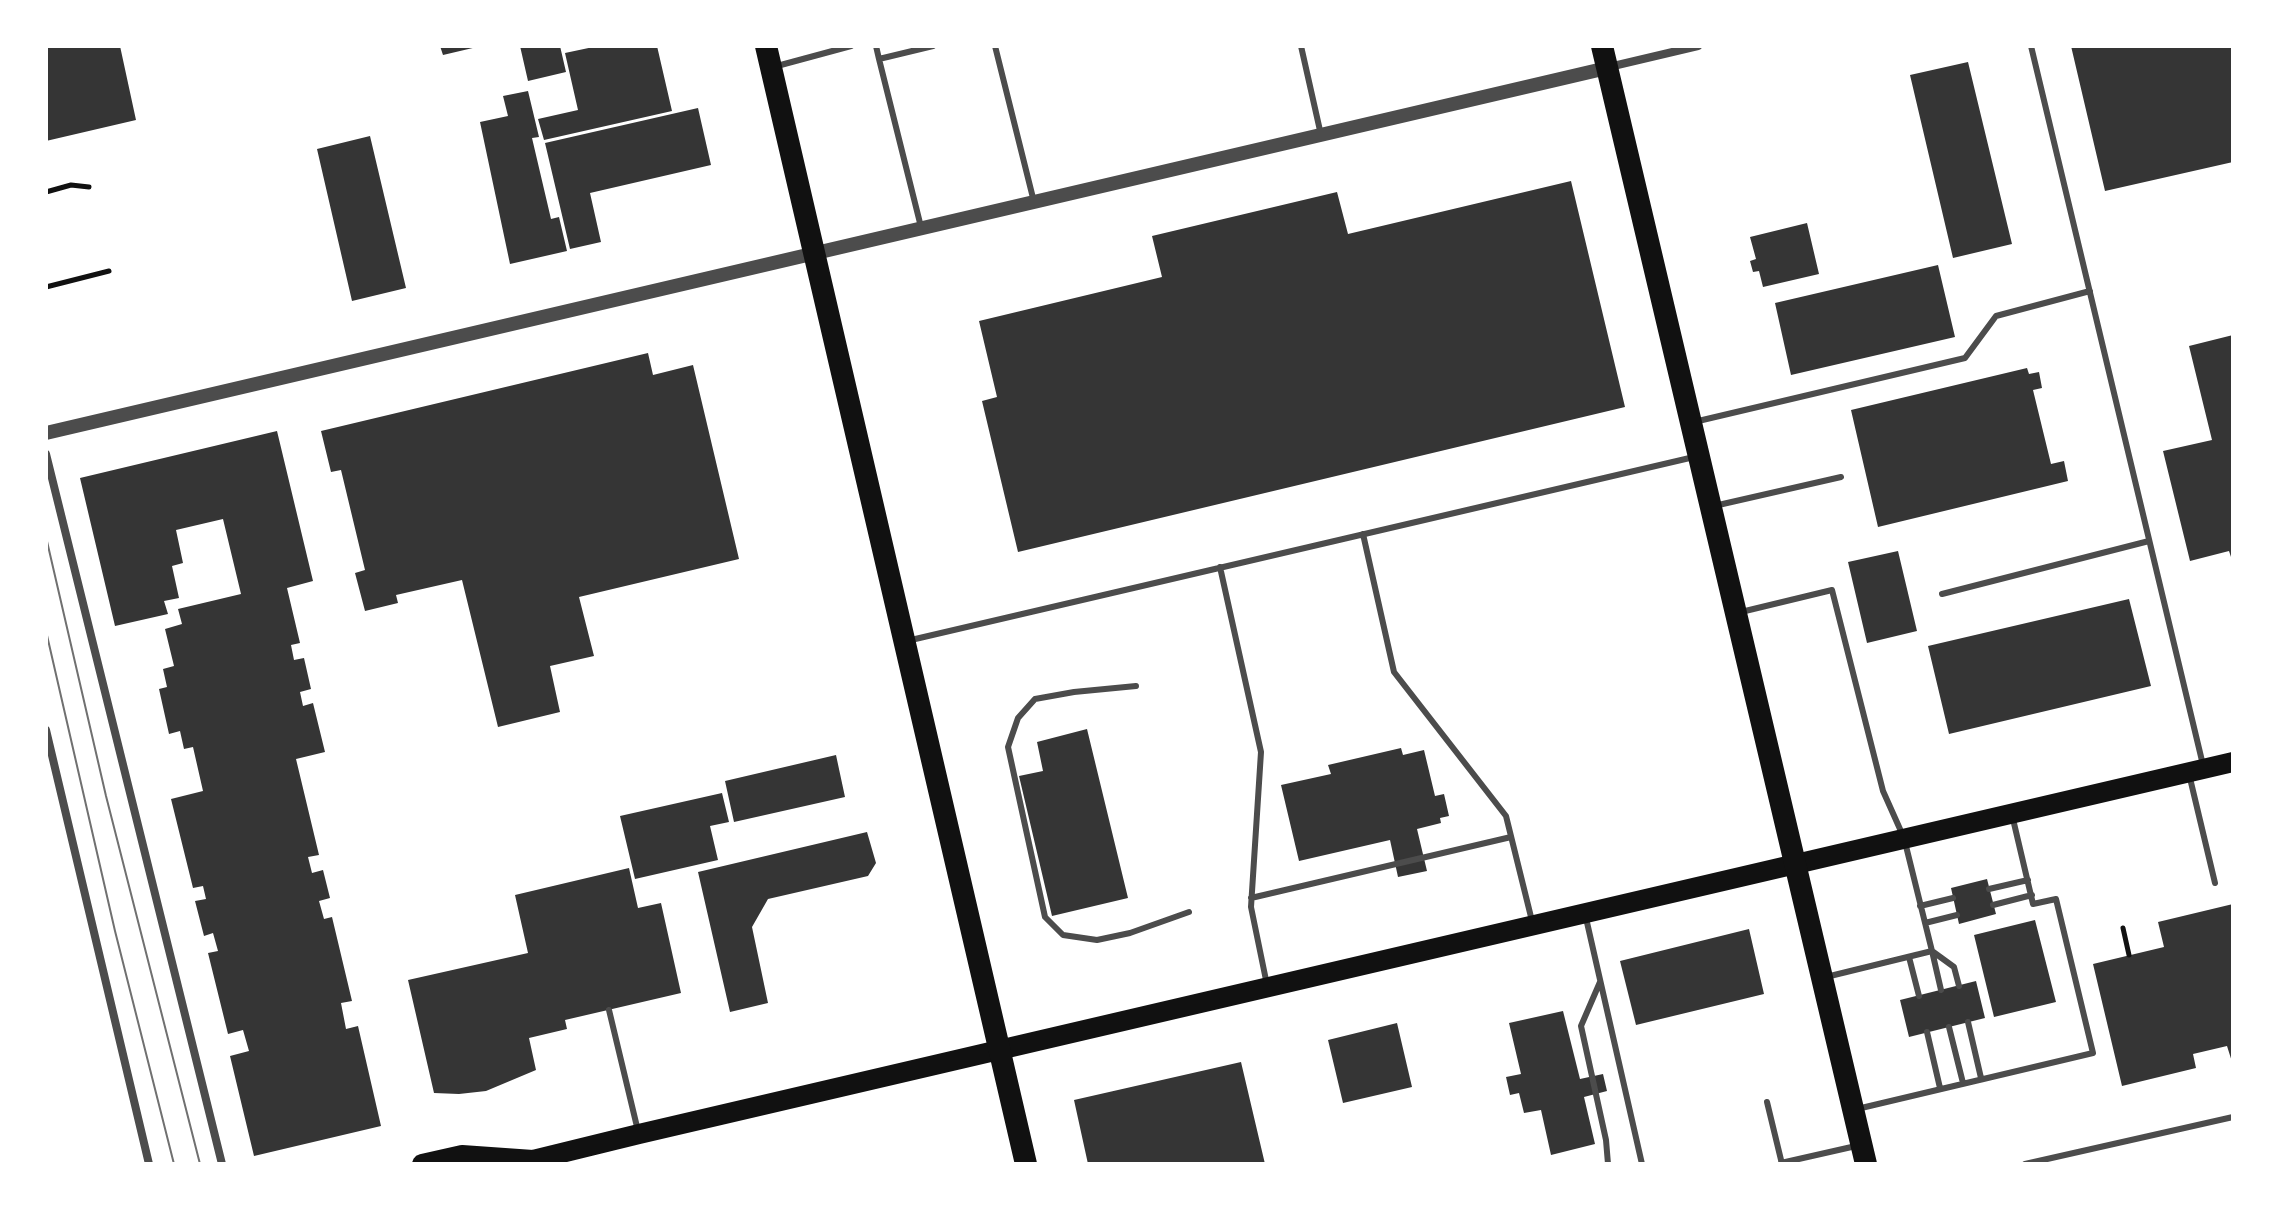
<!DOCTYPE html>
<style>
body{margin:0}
#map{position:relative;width:2279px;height:1210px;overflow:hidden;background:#fff;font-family:"DejaVu Sans",sans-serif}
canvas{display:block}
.frame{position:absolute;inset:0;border:48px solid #fff;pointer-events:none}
</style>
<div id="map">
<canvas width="2279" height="1210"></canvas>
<div class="frame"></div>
</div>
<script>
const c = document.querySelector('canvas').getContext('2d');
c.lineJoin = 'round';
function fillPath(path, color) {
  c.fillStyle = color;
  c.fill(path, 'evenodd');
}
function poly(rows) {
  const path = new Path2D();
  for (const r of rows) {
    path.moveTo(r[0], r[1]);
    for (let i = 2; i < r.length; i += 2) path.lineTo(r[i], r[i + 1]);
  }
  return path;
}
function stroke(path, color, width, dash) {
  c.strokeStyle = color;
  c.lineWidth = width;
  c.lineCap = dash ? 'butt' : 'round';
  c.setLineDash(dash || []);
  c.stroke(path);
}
const building = poly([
 [46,46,120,46,136,120,46,141],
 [440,46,477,46,477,47,443,55],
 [520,46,560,46,566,72,528,81],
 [598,46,657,46,672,111,544,140,538,119,578,110,565,53],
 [2071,46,2233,46,2233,162,2105,191],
 [1968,62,2012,244,1953,258,1910,75],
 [528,91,539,137,532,138,551,219,559,217,567,251,510,264,480,122,508,116,503,96],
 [698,108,711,165,590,193,601,242,570,249,545,143],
 [370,136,406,288,352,301,317,149],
 [1571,181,1625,407,1018,552,982,401,997,397,979,321,1162,277,1152,236,1337,192,1348,234],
 [1807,223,1819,274,1763,287,1759,271,1753,272,1750,261,1756,259,1750,237],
 [1938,265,1955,337,1791,375,1775,303],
 [2233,335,2233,563,2229,551,2190,561,2163,451,2212,440,2189,346],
 [648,353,653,375,693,365,739,559,579,597,594,656,550,666,560,712,498,727,462,580,396,595,398,603,365,611,355,573,365,570,341,470,331,472,321,431],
 [2027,368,2029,374,2039,372,2042,388,2033,390,2051,464,2064,461,2068,481,1878,527,1851,410],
 [277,431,313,581,287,588,300,643,291,645,294,660,304,658,311,689,300,692,303,706,313,703,325,752,296,759,319,855,308,857,312,873,323,870,330,898,319,901,324,919,332,917,352,1001,341,1003,346,1029,358,1026,381,1126,254,1156,230,1056,249,1051,243,1030,228,1034,208,953,218,951,213,933,204,936,195,901,206,899,203,886,193,888,171,799,203,791,193,747,184,749,180,731,169,734,159,689,167,687,163,669,174,666,165,629,182,624,178,609,241,594,223,519,176,530,183,563,172,566,179,598,164,601,168,614,115,626,80,478],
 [1898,551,1917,631,1867,643,1848,562],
 [2129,599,2151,686,1949,734,1928,646],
 [1087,729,1128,898,1052,916,1019,776,1043,771,1037,742],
 [1401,748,1403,755,1424,750,1435,796,1444,794,1449,816,1440,818,1441,823,1417,829,1427,871,1398,877,1390,840,1299,861,1281,785,1331,774,1328,765],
 [836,755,845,797,734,822,725,781],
 [722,793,729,822,710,826,718,860,635,879,620,816],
 [867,832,876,863,868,876,768,899,752,927,768,1003,730,1012,698,872],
 [629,868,638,908,661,903,681,993,565,1020,567,1029,529,1038,536,1070,486,1091,459,1094,434,1093,408,980,528,953,515,895],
 [1987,879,1996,914,1959,924,1951,888],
 [2233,904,2233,1065,2227,1046,2193,1054,2196,1068,2122,1086,2093,964,2164,947,2158,922],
 [2035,920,2056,1002,1994,1017,1974,935],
 [1749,929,1764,994,1636,1025,1620,961],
 [1976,981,1985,1018,1909,1037,1900,1000],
 [1563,1011,1580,1079,1603,1074,1607,1091,1584,1097,1595,1144,1551,1155,1541,1110,1524,1113,1519,1093,1510,1095,1506,1077,1521,1074,1509,1023],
 [1397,1023,1412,1087,1343,1103,1328,1040],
 [1241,1062,1265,1164,1088,1164,1074,1100]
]);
const path = poly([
 [46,192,71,185,89,187],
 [46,287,109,271],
 [2123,928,2129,955]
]);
const service = poly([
 [876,46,879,59],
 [995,46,1034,202],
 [1301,46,1321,135],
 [2031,46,2203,765],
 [777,66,851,46],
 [921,227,879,59,933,46],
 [1694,422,1965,358,1996,316,2090,291],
 [1714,506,1841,477],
 [1363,534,1394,672,1506,816,1532,921],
 [1220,567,1261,752,1251,907,1267,985],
 [1942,594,2149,541],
 [1741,612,1832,590,1883,791,1904,838,1932,951,1826,977],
 [911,640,1694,457],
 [1136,686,1074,692,1035,699,1018,718,1008,747,1045,917,1063,935,1097,940,1130,933,1189,912],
 [2189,774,2215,883],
 [1989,889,2028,880],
 [1251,898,1511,837],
 [1993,905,2032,895],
 [1920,906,1953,898],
 [1586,918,1642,1164],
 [1925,923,1957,915],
 [1932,951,1954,967,1959,986],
 [1932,951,1941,990],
 [1909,957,1919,996],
 [1600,982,1581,1026,1606,1140,1608,1164],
 [609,1010,638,1131],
 [1968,1022,1981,1078],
 [1949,1027,1963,1083],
 [1927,1032,1940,1088],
 [1767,1102,1782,1164],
 [1857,1109,2093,1053,2056,899,2033,904,2013,819],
 [1781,1163,1856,1146],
 [2025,1164,2233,1117]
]);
const minor = poly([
 [1609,67,1698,46],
 [46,454,222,1164],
 [46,730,149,1164]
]);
const tertiary = poly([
 [46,433,1607,68]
]);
const primary = poly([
 [422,1164,462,1155,533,1160],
 [525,1164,533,1160,639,1134,2233,762]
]);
const trunk = poly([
 [766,46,1026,1164],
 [1602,46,1866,1164]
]);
const tram = poly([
 [46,537,106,796,200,1164],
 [46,631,115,931,174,1164]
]);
fillPath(building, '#353535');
stroke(path, '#111', 5);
stroke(service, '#4c4c4c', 6);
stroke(minor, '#4c4c4c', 8);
stroke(tertiary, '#4c4c4c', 14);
stroke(primary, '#111', 20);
stroke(trunk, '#111', 22);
stroke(tram, '#707070', 2);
</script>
